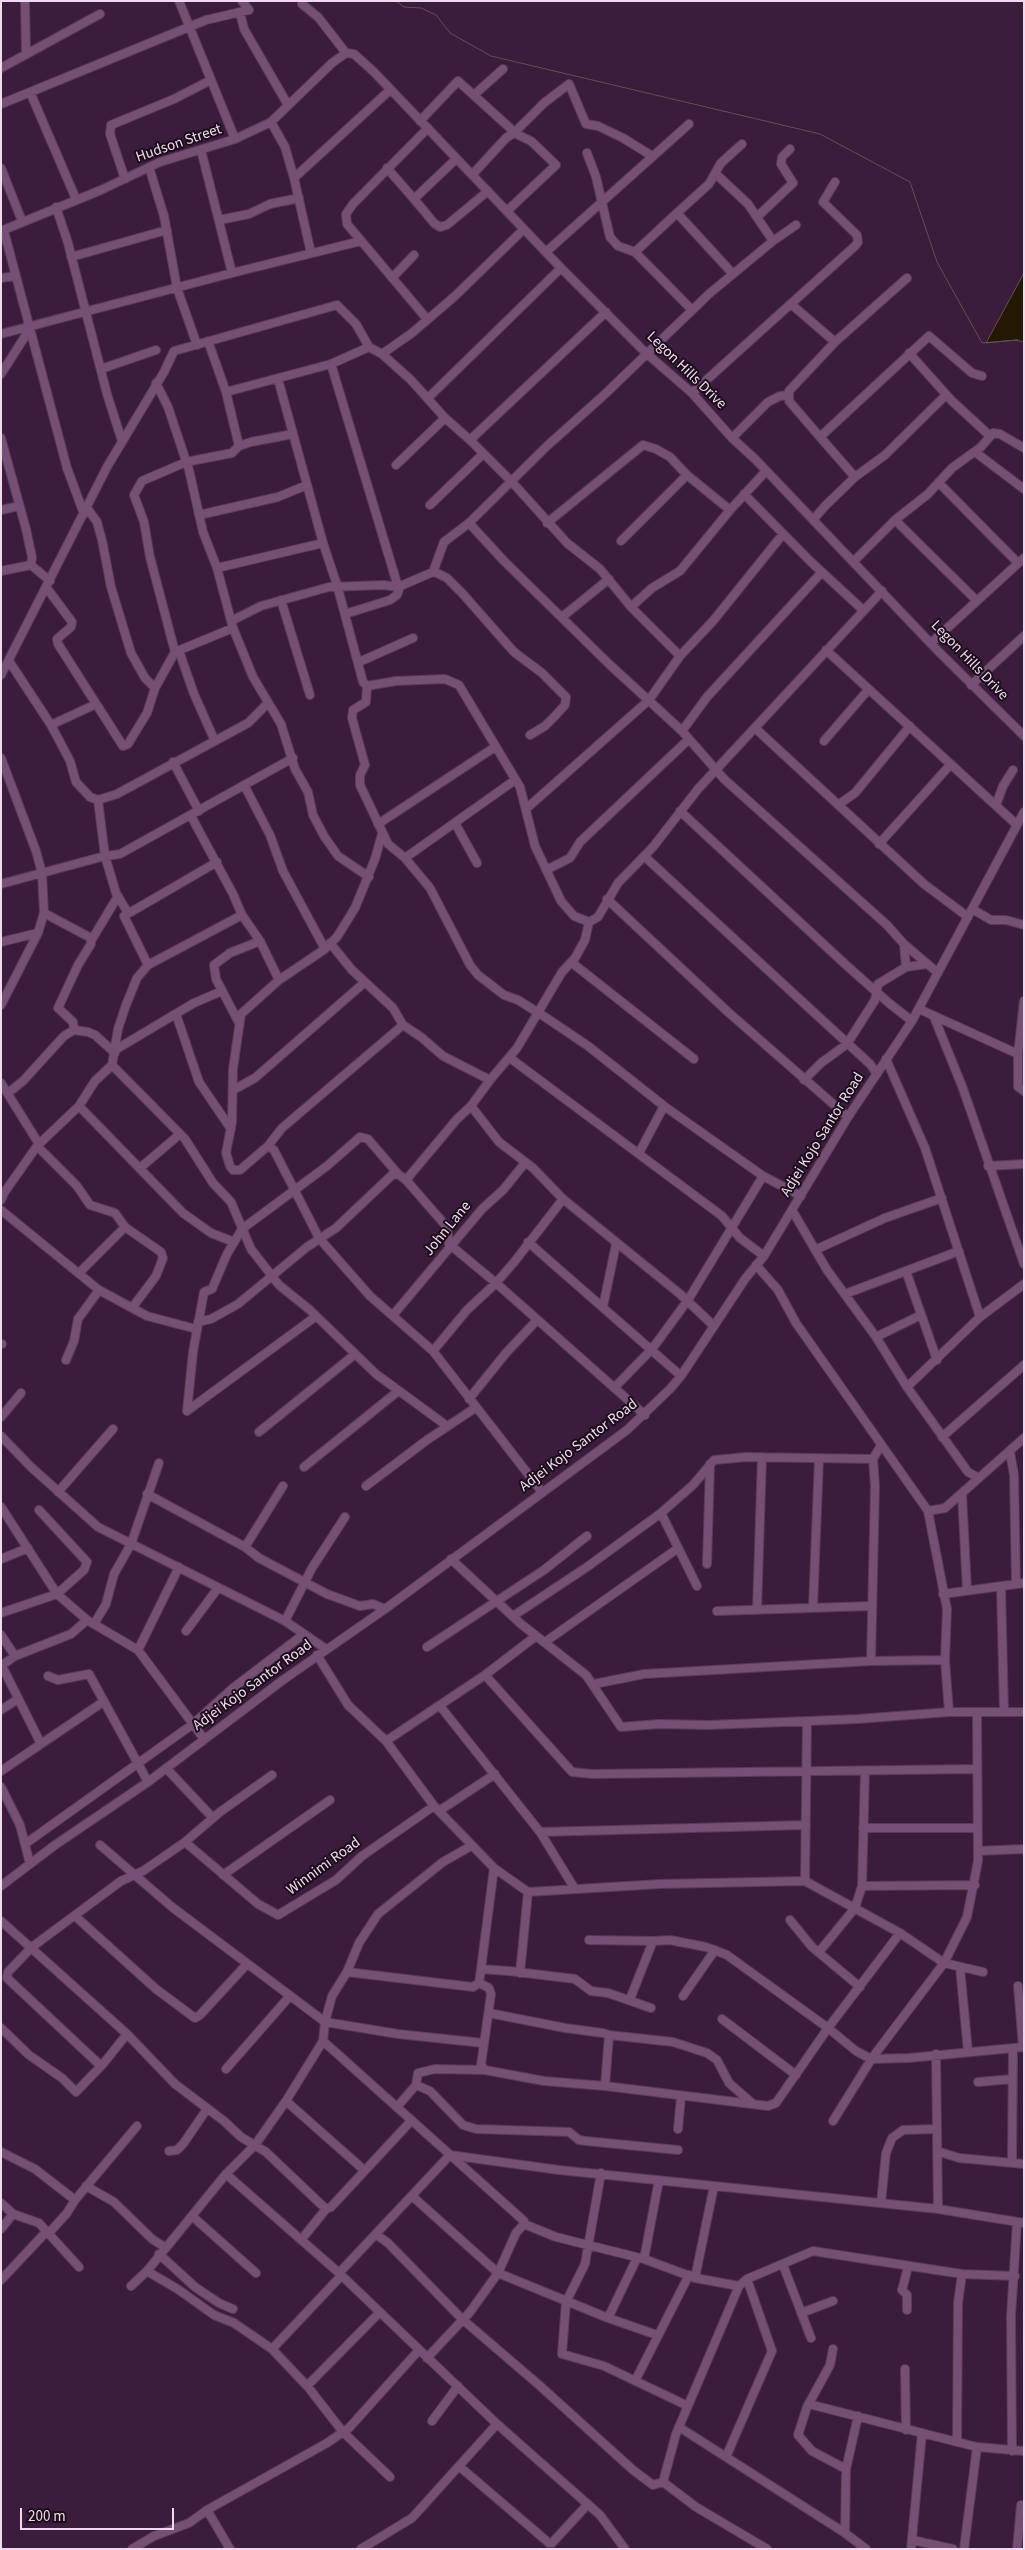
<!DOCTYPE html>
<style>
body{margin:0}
#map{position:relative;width:1025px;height:2550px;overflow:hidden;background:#3c1c3c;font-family:"Source Sans 3",sans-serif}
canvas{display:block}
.frame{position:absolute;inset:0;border:2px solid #f0daee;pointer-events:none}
.scale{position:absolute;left:20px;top:2508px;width:154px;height:22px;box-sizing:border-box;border:2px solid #f0daee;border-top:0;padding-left:6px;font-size:15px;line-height:18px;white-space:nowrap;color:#f0daee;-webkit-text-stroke:4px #1b0d1b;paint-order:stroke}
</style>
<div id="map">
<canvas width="1025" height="2550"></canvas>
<div class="frame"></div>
<div class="scale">200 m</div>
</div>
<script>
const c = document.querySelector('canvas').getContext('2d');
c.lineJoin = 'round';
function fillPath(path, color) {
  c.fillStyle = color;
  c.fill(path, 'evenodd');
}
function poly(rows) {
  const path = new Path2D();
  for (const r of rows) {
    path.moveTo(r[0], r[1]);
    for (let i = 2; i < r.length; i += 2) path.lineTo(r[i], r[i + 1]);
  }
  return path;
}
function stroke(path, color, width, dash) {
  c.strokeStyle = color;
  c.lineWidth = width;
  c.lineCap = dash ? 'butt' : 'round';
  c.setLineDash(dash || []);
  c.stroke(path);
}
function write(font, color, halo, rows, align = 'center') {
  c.font = font + ' "Source Sans 3",sans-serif';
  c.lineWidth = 4;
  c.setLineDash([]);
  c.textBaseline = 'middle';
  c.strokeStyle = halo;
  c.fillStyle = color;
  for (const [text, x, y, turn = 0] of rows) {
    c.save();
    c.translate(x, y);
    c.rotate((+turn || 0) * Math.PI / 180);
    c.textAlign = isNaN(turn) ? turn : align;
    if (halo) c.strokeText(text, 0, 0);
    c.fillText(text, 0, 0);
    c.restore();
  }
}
const water = poly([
 [1024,273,1024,342,1016,340,986,343,1024,273]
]);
const stream = poly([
 [396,1,404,7,421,8,436,15,450,33,491,56,820,134,910,182,937,262,982,343,1018,340]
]);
const minor = poly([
 [25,1,26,53],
 [179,1,235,139],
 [302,4,318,17,346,53],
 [240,13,244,29,288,105],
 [346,53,354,54,373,71,561,268,646,353,692,393,732,438,756,460,939,652,1024,736],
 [1,68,100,14],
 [30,92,76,199],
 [475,94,503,69],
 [1,104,206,20,249,10,242,1],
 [420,121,458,81,510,128,514,133,506,138,472,175],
 [271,122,285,147,294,178,311,253],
 [201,150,232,273],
 [587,153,596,177,610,237,618,246,635,252,692,310],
 [456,159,414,199,434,223,440,227,447,225,488,191],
 [149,167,164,216,177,288,197,345],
 [1,168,22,221],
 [387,168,414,199],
 [716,174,748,204,773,241],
 [294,178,390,90],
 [125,179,110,134,111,125,174,99,211,80],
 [56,207,68,243,107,394,122,441],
 [507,211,556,165,531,141,514,133,544,103,569,84,586,124,598,126,623,138,652,156],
 [677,213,709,184,721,163,742,144],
 [758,216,793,183,781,164,782,157,790,149],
 [219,220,249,214,270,204,299,198],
 [1,231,101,190,160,162,235,139,271,122,332,63,346,53],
 [4,231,67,468,84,514],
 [546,252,689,124],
 [635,252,677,213,733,274],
 [71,257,167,230],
 [1,278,16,276],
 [392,278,414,255],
 [791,304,835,342],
 [427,319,347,224,346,214,353,204,428,128],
 [1,334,232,273,361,241],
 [208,341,226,392,239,446],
 [909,353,952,401,990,436],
 [382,354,412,333,455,296,524,229],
 [331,364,399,590,397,595,390,600,345,614],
 [101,369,156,350],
 [1,374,31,327],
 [278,379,323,543,337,585,363,682,367,686],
 [156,383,168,407,189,470,203,532,217,568,233,628,253,677,281,724,295,769,308,792,313,815,324,836,338,856,369,877],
 [226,392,331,364,369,347,382,354,411,380,445,418,470,440,512,482,567,543,600,569,631,607,680,656],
 [692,393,855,246,858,242,857,235,823,202,835,182],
 [428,398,561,268],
 [820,437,789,401,789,391,835,342,907,278],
 [1,438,26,529,32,557,31,565],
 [732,438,768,402,780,396,788,395],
 [470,440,606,312],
 [975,452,1024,489],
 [396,465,445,418],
 [855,477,820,437,929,336,972,373,982,376],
 [939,483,1018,563],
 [744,494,811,562,863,610],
 [430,505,483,454],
 [87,508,97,522,102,540,111,587,131,653,145,678,155,688],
 [1,510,19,506],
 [199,515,278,497,307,485],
 [813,520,825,506,855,477,885,455,946,395],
 [895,520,976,600],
 [469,523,504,561,609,664,682,731,724,779,887,925,904,944,938,973],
 [547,523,643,445,656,449,670,457,687,475,730,510],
 [621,541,687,475],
 [854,561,895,520,928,494,952,468,981,447,993,433,1000,434,1024,448],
 [217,568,323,543],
 [1,571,31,565,50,581],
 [433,572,444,542,469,523,547,446,604,395,710,293,773,241,796,225],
 [46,587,72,622,71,627,57,639,58,644,123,746,128,744,147,713,155,688,175,652,233,628],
 [281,600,310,695],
 [631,607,652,588,680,571,730,510,766,471],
 [562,617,609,579],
 [233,620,261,606,329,587,383,585,398,587,433,572,437,573,447,578,462,593,514,652,542,673,566,697,565,705,555,716,545,726,530,735],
 [931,643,1024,558],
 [826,650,1016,824],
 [179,651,194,694,214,739],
 [175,652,150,557,144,522,134,495,142,481,186,462,232,453,239,446,251,442,293,434],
 [9,661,51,725,70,761,76,782,90,797,98,800,105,856,116,893,128,913],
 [359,662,413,638],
 [1,675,107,467,164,372,174,351,337,305,356,324,369,347],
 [971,685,1024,636],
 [51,725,96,704],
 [755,728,924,884,968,917],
 [682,731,707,697,822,572],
 [824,741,868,690],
 [1,758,36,851,42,873,44,913,38,933,1,1005],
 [173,762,199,811],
 [244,785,270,835,283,871,325,949],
 [98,800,117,794,248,723,267,704],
 [838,805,855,793,910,726],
 [996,805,1003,786,1013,770],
 [527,808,649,700,680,656,713,621,783,534],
 [680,811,846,965,890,1004,912,1021],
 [191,816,233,894,242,915,260,941,279,980],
 [455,823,477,863],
 [378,824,495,747],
 [382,834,375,859,355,908,337,937,325,949,279,980,241,1014,233,1069,232,1122,226,1153,230,1166,233,1170,240,1170,268,1146,282,1128,403,1025],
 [879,844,951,764],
 [644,856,870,1064,877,1074],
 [405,858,515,780],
 [546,870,570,858,580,842,688,740],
 [1,884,105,856,120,854,293,758],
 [607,899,728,1012,848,1117],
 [972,909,991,920,1006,920,1024,925],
 [44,913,91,938,91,944,78,965,58,1008,73,1022,74,1030],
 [589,922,574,916,561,901,535,846,520,787,459,685,445,679,396,681,367,686,366,702,353,710,352,718,365,765,360,775,360,785,388,844,405,858,430,888,470,965,478,975,504,995,518,1000,548,1019,588,1046,664,1106,763,1176,801,1196],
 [91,941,118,896],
 [1,942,38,933],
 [330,943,352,970,393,1008,403,1025,421,1037,443,1056,490,1080,517,1048,562,972,575,958,585,940,589,922,598,917,618,883,653,847,698,789,882,591],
 [571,962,694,1059],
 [148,965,124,916,217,862],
 [906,967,927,964],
 [1024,1001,1018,1054,1018,1087,1024,1091],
 [919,1009,1018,1054],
 [176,1014,199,1082,231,1129],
 [934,1017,962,1086,1024,1264],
 [239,1023,216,979,214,965,230,953,260,941],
 [115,1050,194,1003,222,991],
 [510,1058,722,1216,740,1238,764,1256],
 [886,1059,925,1148,980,1317],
 [112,1065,185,1139,213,1183,231,1202,251,1249,279,1285,310,1310,376,1374,447,1426],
 [804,1080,821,1063,847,1044,875,1000,878,984,906,967,904,944],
 [1,1083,39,1144],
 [233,1090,255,1078,365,982],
 [8,1093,23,1081,64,1036,74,1030,88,1032,95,1035,115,1053],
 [79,1106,183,1213,211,1233,234,1242],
 [471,1106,499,1142,533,1168,563,1199,680,1294,714,1326],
 [37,1146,77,1186,90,1205,115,1213,125,1227,161,1252,163,1258,156,1276,132,1308],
 [268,1146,274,1150,319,1238,370,1296,433,1351,542,1492],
 [639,1153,664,1106],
 [988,1166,1024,1164],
 [140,1168,180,1134],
 [406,1180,457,1119,471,1106,490,1080],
 [1,1200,4,1193,37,1146,79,1106,95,1081,112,1065,118,1029,126,1005,137,978,148,965,242,915],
 [1,1210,99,1290,147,1316,196,1329],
 [792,1210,827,1270,876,1337,907,1387,968,1472,977,1477],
 [528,1242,681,1376],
 [815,1250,885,1218,942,1198],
 [756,1265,778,1290,796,1323,928,1511,947,1609,945,1660,949,1712],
 [906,1271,937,1360],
 [79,1273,125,1227],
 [845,1294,959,1251],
 [603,1307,616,1244],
 [394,1314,482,1209,503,1190,525,1163],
 [198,1322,211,1319,238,1304,307,1247,336,1228,392,1175,398,1174,406,1180,447,1227,449,1244,496,1283,645,1415],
 [876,1337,921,1315],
 [1,1344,2,1344],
 [433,1351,467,1310,496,1283,515,1261,563,1199],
 [66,1360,74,1341,78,1319,99,1290],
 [907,1387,980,1317,1024,1284],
 [614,1388,652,1349,688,1300,763,1176],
 [469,1399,506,1353,537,1320],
 [187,1411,193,1352,204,1292,212,1289,227,1254,242,1229,327,1166,360,1137,368,1139,398,1174],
 [187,1411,315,1317],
 [1,1417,21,1393],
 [259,1432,354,1355],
 [1,1436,31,1467,98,1527,285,1621,326,1649],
 [942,1437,1024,1365],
 [1010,1452,1014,1475,1016,1584],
 [304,1467,397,1392],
 [283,1486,245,1547,259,1558,327,1594,360,1606,373,1604,385,1609],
 [366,1486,427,1440,475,1408],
 [58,1492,113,1429],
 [147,1494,245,1547],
 [962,1494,967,1590],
 [1,1507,57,1594,87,1620,138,1650,204,1739],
 [928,1511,945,1508,1024,1438],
 [661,1513,697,1586],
 [1,1559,28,1548],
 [451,1559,521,1624,586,1675,621,1727,659,1724,709,1725,858,1719,949,1712,1024,1712],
 [707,1564,710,1464],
 [1001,1587,1004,1711],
 [943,1594,1024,1583],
 [813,1607,819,1459],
 [757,1610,762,1457],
 [717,1611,872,1606],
 [1,1613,57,1594,84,1570,87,1562,39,1510],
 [513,1616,587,1567,661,1513,693,1485,714,1460,746,1457,873,1459],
 [285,1621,312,1568,345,1517],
 [94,1624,106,1604,114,1574,131,1544,159,1463],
 [186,1631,218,1588],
 [1,1635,15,1656],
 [545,1642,677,1549],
 [427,1647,544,1570,587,1536],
 [138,1650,179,1567],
 [317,1655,348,1705,386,1741,434,1806,494,1868,528,1892,660,1884,805,1881,900,1933,944,1963,983,1972],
 [871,1661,875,1486,873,1459,881,1445],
 [1,1666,15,1656,71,1634,87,1620],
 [2,1666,41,1744],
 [485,1675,572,1772,592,1774,976,1769],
 [48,1676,58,1680,89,1674,148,1782],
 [594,1684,644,1674,871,1661,945,1660],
 [440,1706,540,1832,806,1825],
 [1,1710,18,1699],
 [386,1741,485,1675,536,1636],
 [166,1768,213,1818],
 [1,1771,103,1702],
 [1,1787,20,1825,30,1864],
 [439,1811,495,1774],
 [863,1828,977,1828],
 [540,1832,575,1889],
 [185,1842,258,1904,278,1915,336,1880,362,1856,434,1806],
 [25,1844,193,1724,233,1688,304,1634],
 [100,1845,172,1907,325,2022,398,2034,483,2043],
 [978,1851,1024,1849],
 [223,1875,330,1800],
 [805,1881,807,1721],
 [1,1886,55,1845,148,1782,283,1680,385,1609,627,1430,670,1389,681,1376,745,1279,764,1256,848,1117,912,1021,1024,812],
 [862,1886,975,1885],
 [75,1916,156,1989,195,2018,200,2015,247,1964],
 [790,1920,812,1947,860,1987],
 [1,1921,127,2034,175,2084,224,2121,241,2137,266,2152,326,2209,331,2207,411,2121],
 [589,1940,653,1941],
 [819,1952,855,1908,862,1886,865,1771],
 [960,1967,968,2052],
 [481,1969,494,1868],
 [347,1972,473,1987,479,1983,481,1969,509,1971,575,1979,591,1991,608,1993,651,2008],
 [520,1973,528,1892],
 [479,1983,489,1988,491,1994,481,2065,485,2070,544,2081,605,2086],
 [1018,1986,1023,2047],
 [683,1996,715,1950],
 [630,1999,653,1941,670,1940,706,1947,727,1955,828,2028,856,2051,871,2059,909,2058,1024,2047],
 [489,2013,565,2028,603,2033,609,2035,605,2086,768,2106,776,2103,828,2028,900,1933],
 [722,2019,796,2075],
 [1,2028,29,2055,62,2078,76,2092,103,2064,127,2034],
 [609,2035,673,2042,707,2053,717,2060,729,2083,753,2104],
 [323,2041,325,2022,332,1996,347,1972,359,1943,378,1914,443,1862,471,1846],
 [936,2054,938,2209],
 [101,2066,7,1978,8,1972,32,1947,121,1881,143,1871,185,1842,220,1812,272,1775],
 [226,2069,289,1997],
 [978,2082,1012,2079],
 [416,2085,418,2073,435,2069,485,2070],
 [286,2101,364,2170],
 [397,2107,416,2085,430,2091,463,2125,476,2129,569,2132,579,2140,586,2141,678,2150],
 [833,2121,872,2058,944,1963,967,1917,978,1861,977,1712],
 [678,2129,681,2097],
 [169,2151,177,2150,183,2144,207,2109],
 [937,2151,959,2158,1024,2164],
 [1,2152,35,2169,75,2200,137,2126],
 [450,2155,559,2170,938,2209,1024,2223],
 [1012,2163,1013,2048],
 [601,2173,585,2264,566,2302,562,2354,604,2366,688,2406],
 [226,2174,339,2273,497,2424,600,2515,625,2549],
 [86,2186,114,2202,152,2239,166,2248],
 [412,2196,498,2273,608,2318,657,2335],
 [1,2203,13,2214,1,2229],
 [881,2203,886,2153,892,2138,903,2130,937,2129],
 [13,2214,39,2223,79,2267],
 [192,2216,256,2273],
 [49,2233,67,2213,75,2200],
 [377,2235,388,2243,462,2319,539,2385,633,2470,653,2485,663,2482],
 [301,2240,326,2209],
 [159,2254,195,2287,219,2303,233,2309],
 [644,2259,659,2180],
 [783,2265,811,2338],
 [147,2271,179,2290,214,2315,234,2323,272,2349,308,2387,343,2432,390,2477],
 [339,2273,450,2155],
 [695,2278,714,2186],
 [1,2280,47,2231],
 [131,2286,147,2271,226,2174,255,2145,286,2101,323,2041,524,2221,524,2224,556,2237,644,2259,695,2278,739,2286],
 [907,2310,907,2295,902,2290,908,2267],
 [801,2313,833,2301],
 [608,2318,637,2258],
 [272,2349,341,2276],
 [833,2349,830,2365,807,2407,798,2435,812,2451,846,2469,845,2533],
 [427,2358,470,2312,498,2273,516,2233,524,2224],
 [905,2369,906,2430],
 [635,2381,689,2275],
 [307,2386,380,2312],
 [809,2404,977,2447,1024,2451],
 [432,2421,458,2386],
 [679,2427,845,2533,866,2549],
 [957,2442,958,2303,962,2274],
 [1012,2451,1011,2316,1017,2222],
 [726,2457,772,2351,747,2279],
 [460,2467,549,2543,552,2543,588,2504],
 [846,2469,858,2416],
 [663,2482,676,2434,739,2286,747,2279,813,2251,962,2274,1015,2276],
 [663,2482,696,2507,767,2549],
 [912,2540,953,2549],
 [132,2549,154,2536,189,2523,207,2510],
 [230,2549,207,2510,327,2443,349,2428,419,2350],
 [361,2549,412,2518,497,2424],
 [911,2549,922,2433],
 [964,2549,977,2447],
 [1017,2549,1021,2505]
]);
const streetNames = [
 ["Hudson Street",179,144,-19],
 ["Legon Hills Drive",686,371,44],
 ["Legon Hills Drive",969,661,46],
 ["Adjei Kojo Santor Road",823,1135,-58],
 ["John Lane",448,1229,-51],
 ["Adjei Kojo Santor Road",579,1446,-37],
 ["Adjei Kojo Santor Road",253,1686,-36],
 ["Winnimi Road",324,1867,-36]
];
fillPath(water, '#231902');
stroke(water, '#605349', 1);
stroke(stream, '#605349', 1);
stroke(minor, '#583c57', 10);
stroke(minor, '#755074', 8);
write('15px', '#f0daee', '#1b0d1b', streetNames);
</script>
